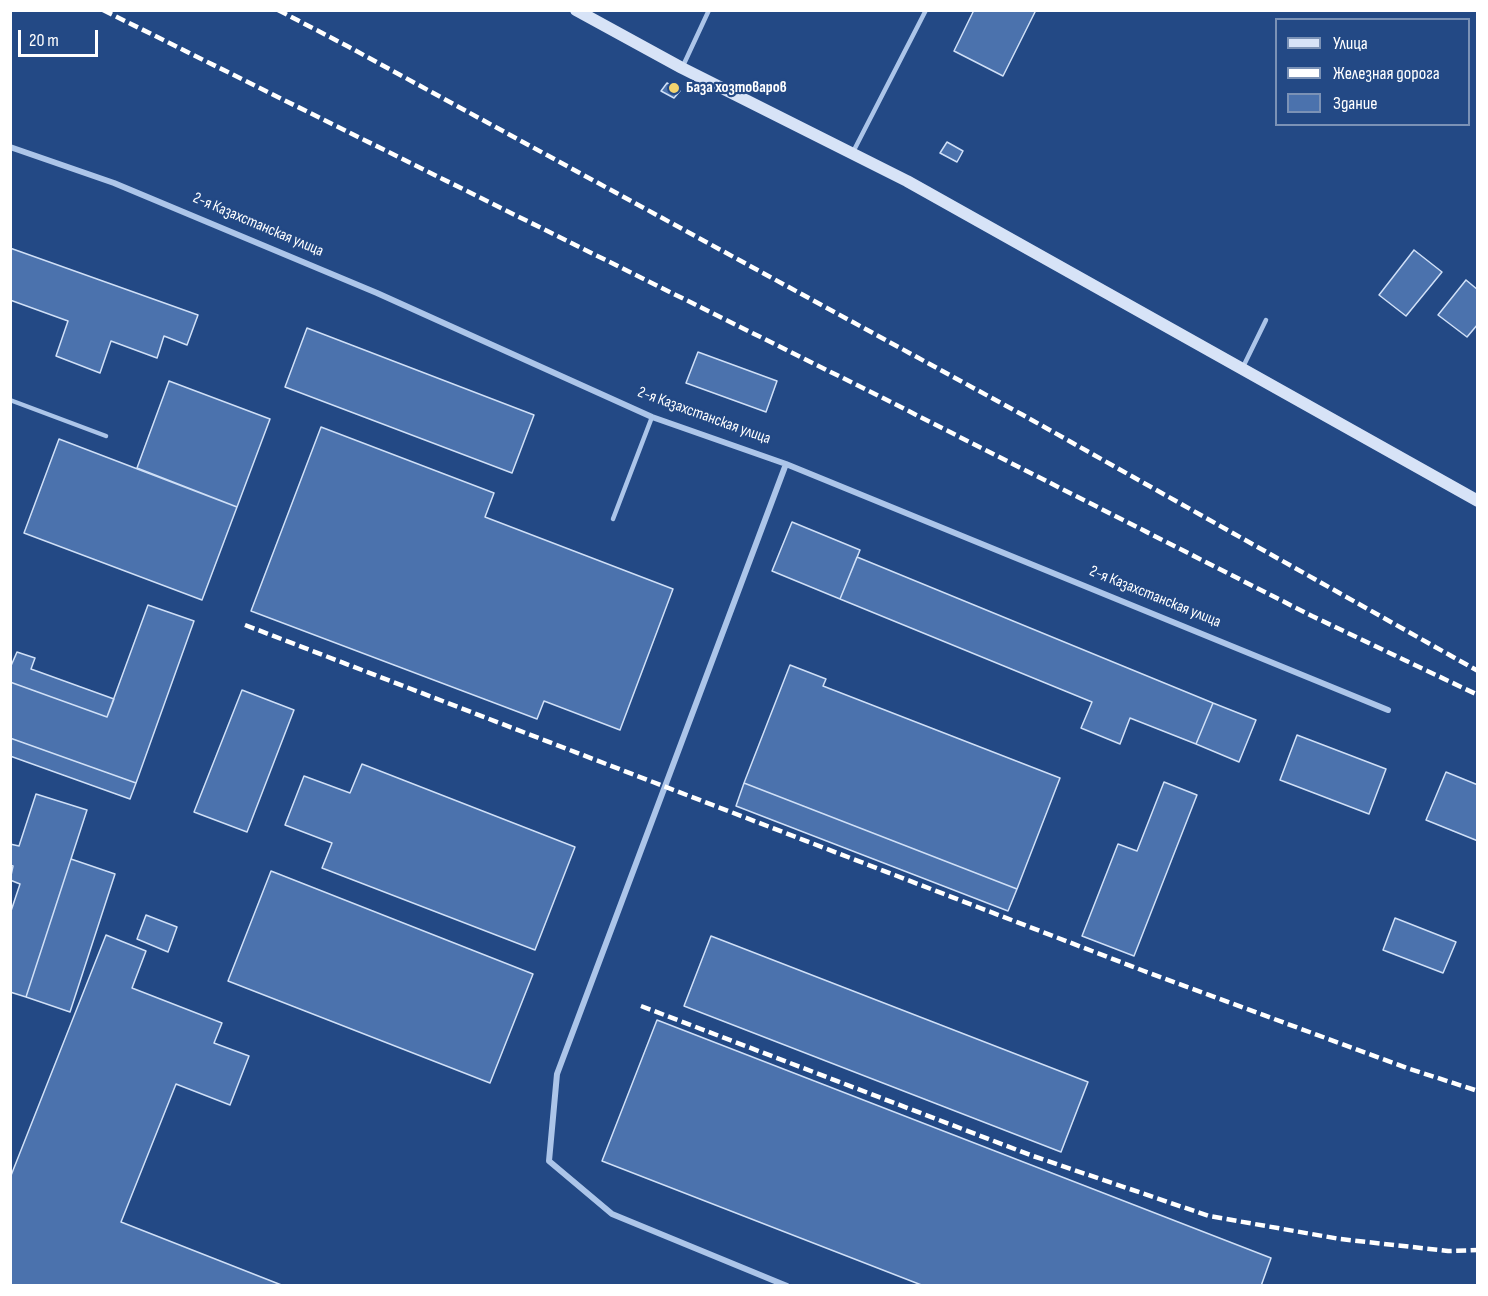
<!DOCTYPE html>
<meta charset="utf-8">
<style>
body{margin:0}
#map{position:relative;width:1488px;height:1296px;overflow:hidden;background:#234985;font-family:"Sofia Sans Condensed",sans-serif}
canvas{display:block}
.frame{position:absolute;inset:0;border:12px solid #fff;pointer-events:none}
.legend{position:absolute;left:1275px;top:18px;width:195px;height:108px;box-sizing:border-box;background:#234985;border:2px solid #7b92b6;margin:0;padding:8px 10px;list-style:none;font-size:18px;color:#fff}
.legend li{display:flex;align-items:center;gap:12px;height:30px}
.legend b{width:30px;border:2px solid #7b92b6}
.scale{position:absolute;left:18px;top:30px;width:80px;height:27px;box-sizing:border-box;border:3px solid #fff;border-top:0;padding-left:8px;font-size:18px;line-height:21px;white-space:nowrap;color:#fff;-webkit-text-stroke:4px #234985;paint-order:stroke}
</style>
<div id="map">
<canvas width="1488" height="1296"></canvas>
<div class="frame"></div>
<ul class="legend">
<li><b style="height:8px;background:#d7e3f7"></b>Улица</li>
<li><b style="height:8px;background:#fff"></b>Железная дорога</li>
<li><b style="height:16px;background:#4b72ad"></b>Здание</li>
</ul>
<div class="scale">20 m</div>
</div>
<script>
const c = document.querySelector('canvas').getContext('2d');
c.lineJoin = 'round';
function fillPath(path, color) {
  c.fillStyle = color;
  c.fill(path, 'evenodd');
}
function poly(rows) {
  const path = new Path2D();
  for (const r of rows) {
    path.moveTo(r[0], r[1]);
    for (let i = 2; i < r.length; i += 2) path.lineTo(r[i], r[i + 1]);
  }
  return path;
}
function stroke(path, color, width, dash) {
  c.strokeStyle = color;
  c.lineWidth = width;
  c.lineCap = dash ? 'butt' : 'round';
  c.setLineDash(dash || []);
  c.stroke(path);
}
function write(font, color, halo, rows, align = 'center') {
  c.font = font + ' "Sofia Sans Condensed",sans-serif';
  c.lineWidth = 4.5;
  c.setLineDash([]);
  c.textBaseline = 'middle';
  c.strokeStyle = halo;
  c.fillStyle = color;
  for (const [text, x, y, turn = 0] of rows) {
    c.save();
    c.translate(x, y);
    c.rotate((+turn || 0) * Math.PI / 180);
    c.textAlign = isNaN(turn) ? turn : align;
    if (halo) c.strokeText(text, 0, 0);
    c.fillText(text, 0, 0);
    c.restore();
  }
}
const building = poly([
 [974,10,1036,10,1003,76,954,51,974,10],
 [667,83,680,91,674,98,661,91,667,83],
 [947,142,963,151,957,162,940,153,947,142],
 [10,248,198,315,187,345,164,336,157,358,111,341,100,373,56,356,68,321,10,300,10,248],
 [1414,250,1442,272,1406,316,1379,295,1414,250],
 [1466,280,1478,290,1478,324,1467,337,1438,315,1466,280],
 [307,328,534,415,512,473,285,387,307,328],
 [698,352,777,381,766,412,686,383,698,352],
 [169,381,270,419,237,507,137,468,169,381],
 [321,427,494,493,485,517,673,589,620,730,544,701,537,719,251,611,321,427],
 [59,439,237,507,202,600,24,533,59,439],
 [792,522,860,550,840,599,772,571,792,522],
 [857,557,1213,703,1196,744,1130,718,1120,744,1081,728,1092,702,840,599,857,557],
 [148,605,194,621,136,783,10,738,10,682,107,717,148,605],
 [17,652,35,658,31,669,114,699,107,717,10,682,10,668,17,652],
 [790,665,826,679,823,686,1060,778,1017,889,744,783,790,665],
 [242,690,294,710,247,832,194,812,242,690],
 [1213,703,1256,720,1239,762,1196,744,1213,703],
 [1297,735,1386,769,1369,814,1280,780,1297,735],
 [10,738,136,783,130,799,10,756,10,738],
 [362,764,575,847,535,950,322,868,332,843,285,825,304,776,350,793,362,764],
 [1446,772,1478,785,1478,841,1426,820,1446,772],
 [1164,782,1197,795,1134,956,1082,936,1118,844,1137,851,1164,782],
 [744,783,1017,889,1008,911,736,806,744,783],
 [36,794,87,810,26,997,10,992,10,914,20,884,10,880,13,866,10,865,10,844,19,846,36,794],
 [71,859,115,874,70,1012,26,997,71,859],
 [271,871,533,974,490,1083,228,981,271,871],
 [146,915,177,927,168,952,137,939,146,915],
 [1395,918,1456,942,1443,973,1383,950,1395,918],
 [106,935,146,951,132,988,222,1023,214,1043,249,1056,230,1105,176,1084,121,1222,284,1286,10,1285,10,1178,106,935],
 [711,936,1088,1082,1061,1152,684,1006,711,936],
 [657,1020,1271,1258,1261,1286,924,1286,602,1161,657,1020]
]);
const lane = poly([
 [682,68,709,10],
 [853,152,926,10],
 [1243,367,1266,320],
 [10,400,106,436],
 [613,519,652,417]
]);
const street = poly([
 [10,147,114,183,377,293,652,417,786,464,1388,710],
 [786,464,557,1074,549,1161,612,1214,787,1286]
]);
const secondary = poly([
 [576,10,682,68,907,181,1478,501]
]);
const rail = poly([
 [103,10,883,398,1312,616,1478,695],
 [278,10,349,47,1023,415,1478,671],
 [245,625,1144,971,1407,1068,1478,1091],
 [641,1006,1033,1156,1209,1216,1340,1239,1448,1251,1478,1250]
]);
const markers = [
 [674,88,6,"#f4d46f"]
];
const poiNames = [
 ["База хозтоваров",686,88]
];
const streetNames = [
 ["2-я Казахстанская улица",258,225,23],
 ["2-я Казахстанская улица",704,416,20],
 ["2-я Казахстанская улица",1155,597,22]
];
fillPath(building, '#4b72ad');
stroke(building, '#d0e0f7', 1.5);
stroke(lane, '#acc5e9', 4.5);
stroke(street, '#acc5e9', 6);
stroke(secondary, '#d7e3f7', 12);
stroke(rail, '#fff', 4.5, [10, 4.5]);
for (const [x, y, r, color] of markers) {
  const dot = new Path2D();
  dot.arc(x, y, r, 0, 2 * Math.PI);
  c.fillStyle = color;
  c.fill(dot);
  stroke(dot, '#234985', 2);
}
write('bold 16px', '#fff', '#234985', poiNames, 'left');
write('16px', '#fff', '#234985', streetNames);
</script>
